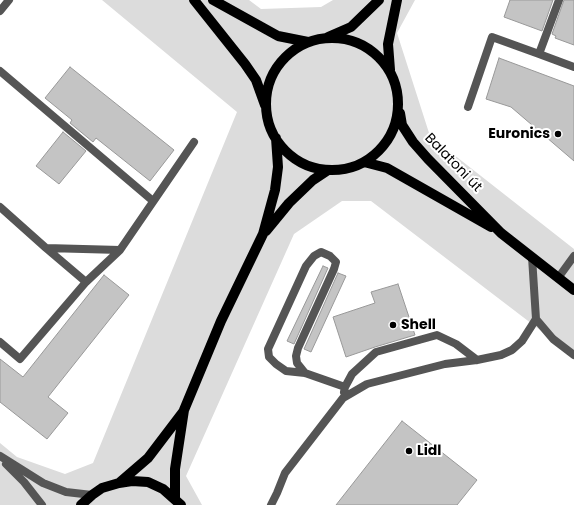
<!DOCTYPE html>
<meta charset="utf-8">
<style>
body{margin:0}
canvas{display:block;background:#fff}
</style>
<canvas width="574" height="505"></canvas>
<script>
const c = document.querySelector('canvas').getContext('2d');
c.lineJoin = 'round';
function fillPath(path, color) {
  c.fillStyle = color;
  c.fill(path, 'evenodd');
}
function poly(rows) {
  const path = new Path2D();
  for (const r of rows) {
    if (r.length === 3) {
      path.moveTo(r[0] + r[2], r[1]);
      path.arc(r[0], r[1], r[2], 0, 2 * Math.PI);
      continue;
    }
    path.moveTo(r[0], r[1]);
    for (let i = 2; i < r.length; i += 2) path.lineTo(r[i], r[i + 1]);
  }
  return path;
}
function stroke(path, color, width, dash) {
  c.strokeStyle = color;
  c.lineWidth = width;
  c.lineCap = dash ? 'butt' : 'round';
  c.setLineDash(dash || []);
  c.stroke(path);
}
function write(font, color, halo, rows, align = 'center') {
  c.font = font + ' Poppins,sans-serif';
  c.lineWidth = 4;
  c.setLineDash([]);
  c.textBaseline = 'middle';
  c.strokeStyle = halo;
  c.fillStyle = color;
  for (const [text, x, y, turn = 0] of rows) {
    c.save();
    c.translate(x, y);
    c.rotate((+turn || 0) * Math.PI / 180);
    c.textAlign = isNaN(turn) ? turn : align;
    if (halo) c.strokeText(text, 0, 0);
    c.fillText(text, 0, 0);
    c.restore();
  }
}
const green = poly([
 [102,0,249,0,261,9,321,7,333,0,415,0,397,33,430,136,574,249,574,356,371,201,342,201,294,234,186,476,202,505,0,505,0,443,17,457,65,474,93,463,237,112]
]);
const building = poly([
 [510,0,553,0,542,31,504,17,510,0],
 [564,0,574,0,574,45,555,38,556,36,552,34,564,0],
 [499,58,574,86,574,161,511,107,486,99,499,58],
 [70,67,174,150,150,181,96,138,93,142,70,123,72,120,45,98,70,67],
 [63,132,86,151,59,184,36,166,63,132],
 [323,266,328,268,294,344,287,341,323,266],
 [338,273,346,276,311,352,304,349,338,273],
 [104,275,129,295,48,397,68,413,47,439,0,402,0,359,23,377,104,275],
 [398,284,415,335,375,347,346,357,333,317,375,303,371,292,398,284],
 [402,421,477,480,457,505,336,505,402,421]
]);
const lane = poly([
 [559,0,539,54,574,67],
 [0,11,9,0],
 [0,71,153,201],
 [468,107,492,37,539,54],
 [0,207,46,248,120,250,194,142],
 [532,257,536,319,553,339,574,355],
 [558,278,574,256],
 [86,282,120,250],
 [0,342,20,359,86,282,46,248],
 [305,373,297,363,296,356,298,348,334,269,336,262,330,256,321,252,314,256,306,266,268,349,269,357,276,364,286,371,305,373,345,387],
 [344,392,345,387,352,374,376,352,437,335,456,344,477,360],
 [0,456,43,483,66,492,92,495],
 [6,464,24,482,42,505],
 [271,505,277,493,285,473,343,398,367,384,445,364,477,360,501,355,512,350,522,341,536,319]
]);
const primary = poly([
 [194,0,245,64,256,80,265,105],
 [213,0,278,36,308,42],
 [328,37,351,27,379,0],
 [332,104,66],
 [390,70,388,44,397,0],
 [400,113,402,125,413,142,428,159,501,233,574,290],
 [364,162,387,168,491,227],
 [266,231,289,203,313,180,328,170],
 [119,483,148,458,183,412],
 [175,498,175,469,184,410,221,321,263,234,275,190,278,167,276,138],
 [81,505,92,495,102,488,119,483,132,481,148,482,163,489,181,505]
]);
const markers = [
 [558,134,4,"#000"],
 [393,325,4,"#000"],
 [409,451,4,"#000"]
];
const poiNames = [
 ["Euronics",550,134,"right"],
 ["Shell",401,325],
 ["Lidl",417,451]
];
const streetNames = [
 ["Balatoni út",453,163,46]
];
fillPath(green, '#dcdcdc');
fillPath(building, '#c4c4c4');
stroke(building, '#999', 1);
stroke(primary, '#dbdbdb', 11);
stroke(lane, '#555', 8);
stroke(primary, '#000', 10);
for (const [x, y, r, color] of markers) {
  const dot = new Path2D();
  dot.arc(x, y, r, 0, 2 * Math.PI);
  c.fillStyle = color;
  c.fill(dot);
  stroke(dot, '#fff', 1.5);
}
write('bold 14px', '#000', '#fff', poiNames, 'left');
write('14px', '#000', '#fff', streetNames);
</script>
